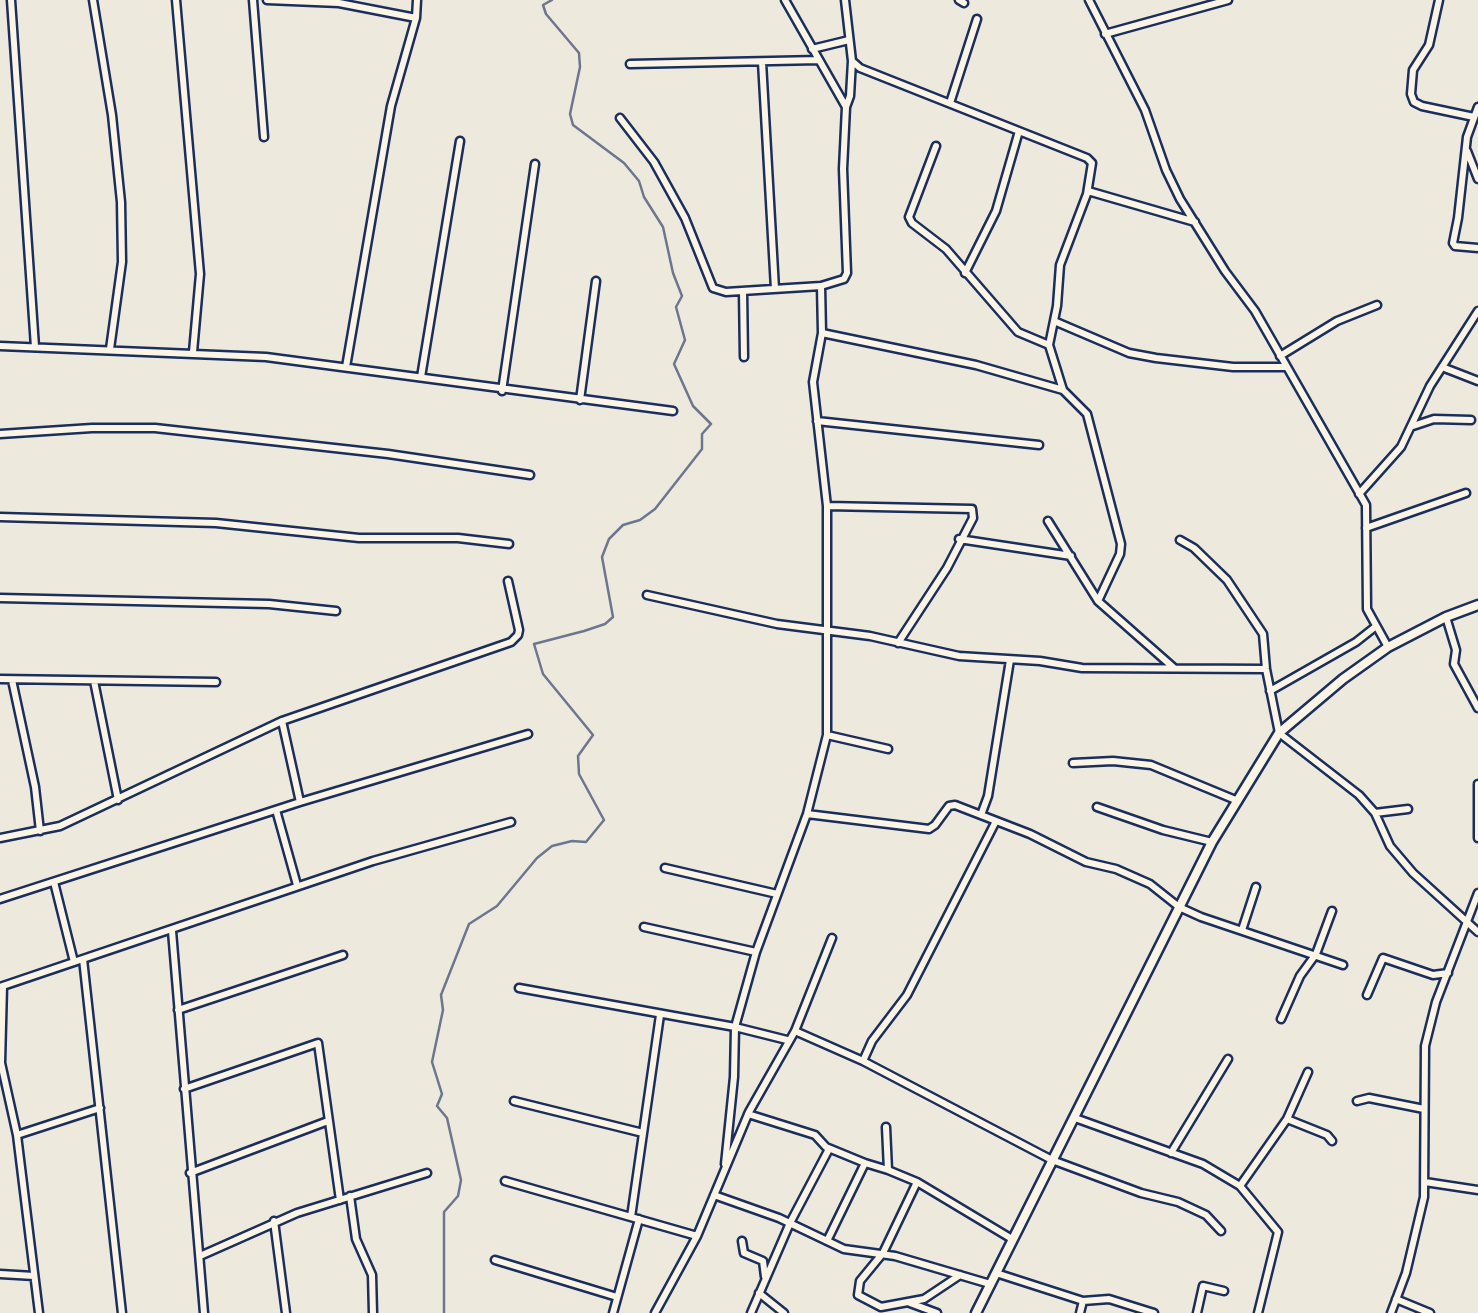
<!DOCTYPE html>
<style>
body{margin:0}
canvas{display:block;background:#eee9dd}
</style>
<canvas width="1478" height="1313"></canvas>
<script>
const c = document.querySelector('canvas').getContext('2d');
c.lineJoin = 'round';
function poly(rows) {
  const path = new Path2D();
  for (const r of rows) {
    path.moveTo(r[0], r[1]);
    for (let i = 2; i < r.length; i += 2) path.lineTo(r[i], r[i + 1]);
  }
  return path;
}
function stroke(path, color, width, dash) {
  c.strokeStyle = color;
  c.lineWidth = width;
  c.lineCap = dash ? 'butt' : 'round';
  c.setLineDash(dash || []);
  c.stroke(path);
}
const stream = poly([
 [444,1313,444,1212,458,1196,461,1180,447,1118,437,1106,442,1094,432,1062,443,1010,441,995,469,924,497,906,537,858,552,846,572,841,586,842,604,820,579,774,578,756,593,735,543,674,534,644,584,631,605,624,613,617,602,557,609,539,623,525,640,520,655,509,702,449,702,434,711,424,693,406,674,364,685,340,676,307,682,296,673,273,663,227,644,197,639,181,624,163,573,125,570,114,580,67,579,53,546,14,543,5,552,0]
]);
const minor = poly([
 [11,0,35,347],
 [93,0,112,115,121,202,122,262,110,349],
 [176,0,200,274,193,352],
 [253,0,264,137],
 [267,0,339,3,416,18],
 [845,0,852,61,860,68,1087,158,1092,163,1087,194,1060,265,1057,306,1049,345,1063,390,1087,414,1121,544,1120,554,1098,601],
 [959,0,964,3],
 [1089,0,1145,110,1166,170,1180,199,1225,271,1255,311,1366,505,1367,609,1388,647],
 [1439,0,1429,45,1413,70,1411,94,1414,102,1422,106,1474,117],
 [1105,34,1228,0],
 [812,49,849,40],
 [762,62,775,289],
 [630,64,819,60],
 [950,103,977,19],
 [846,107,850,96,852,61],
 [1478,107,1467,137,1458,218,1453,243,1455,246,1478,248],
 [620,118,654,162,685,218,713,288,726,292,821,286],
 [936,146,909,217,912,223,946,249,1018,332,1049,345],
 [1467,151,1478,179],
 [1088,191,1195,222],
 [965,273,996,211,1019,131],
 [743,291,744,357],
 [1054,321,1129,353,1156,358,1233,367,1286,367],
 [822,333,976,365,1063,390],
 [0,346,266,357,673,411],
 [1280,356,1337,321,1377,305],
 [346,367,391,106,416,18,417,0],
 [1442,367,1478,381],
 [421,377,460,141],
 [502,391,535,164],
 [580,400,596,281],
 [817,421,1039,445],
 [1413,426,1434,419,1471,420],
 [0,434,92,428,155,428,388,454,530,475],
 [1359,494,1401,447,1430,386,1478,311],
 [827,506,972,509,973,518,947,568,898,643],
 [0,517,216,523,359,538,458,538,509,544],
 [1048,521,1098,601,1174,668],
 [1366,528,1466,493],
 [959,539,1071,556],
 [1180,540,1194,548,1227,580,1263,634,1266,669,1279,733,1359,795,1375,813,1390,846,1413,873,1478,932],
 [647,595,777,624,870,636,959,656,1040,661,1082,668,1266,669],
 [0,598,269,604,336,611],
 [1446,617,1456,650,1454,664,1478,708],
 [0,679,216,682],
 [12,680,35,787,40,831],
 [94,681,118,800],
 [1270,691,1356,642,1375,627],
 [282,721,300,802],
 [827,735,888,749],
 [1073,763,1113,761,1151,765,1238,801],
 [1478,784,1478,838],
 [1097,807,1163,830,1212,842],
 [276,810,297,885],
 [1375,813,1408,809],
 [807,814,929,829,935,825,949,806,955,805,1030,834,1086,862,1116,869,1150,884,1179,907,1201,917,1343,965],
 [981,815,988,796,1010,660],
 [0,838,60,826,282,721,511,642,518,635,519,630,508,581],
 [665,868,777,894],
 [54,882,74,962],
 [0,899,300,802,528,734],
 [644,927,756,952],
 [1242,930,1256,887],
 [172,931,204,1313],
 [83,959,122,1313],
 [3,986,1,1063,17,1135,39,1313],
 [0,987,373,861,511,822],
 [519,988,735,1027,787,1040],
 [1367,995,1383,958,1433,975,1448,973],
 [178,1010,343,955],
 [1281,1019,1300,976,1316,954,1332,911],
 [795,1031,863,1061,1052,1160,1141,1193,1178,1202,1206,1215,1221,1231],
 [863,1061,872,1041,907,995,996,821],
 [184,1089,318,1043,340,1200],
 [514,1101,643,1133],
 [1357,1101,1369,1098,1424,1109],
 [748,1114,815,1135,826,1147,865,1163],
 [1075,1118,1203,1164,1240,1186,1278,1232,1258,1313],
 [1287,1119,1327,1135,1332,1141],
 [886,1127,888,1170,917,1182,1012,1239],
 [17,1135,100,1108],
 [1171,1153,1228,1059],
 [725,1164,734,1077,735,1027,756,952,807,814,827,735,827,506,813,382,822,333,821,286,844,279,847,273,843,169,846,107,785,0],
 [190,1173,328,1121],
 [505,1181,697,1236],
 [917,1182,883,1253,860,1281,858,1295,881,1307,924,1299,960,1275],
 [1425,1182,1478,1190],
 [1240,1186,1287,1119,1308,1072],
 [714,1195,779,1218,844,1249,895,1256,990,1284],
 [350,1196,356,1239,372,1275,373,1313],
 [631,1217,660,1015],
 [274,1221,286,1313],
 [742,1241,744,1253,763,1261,765,1277],
 [827,1241,865,1163,888,1170],
 [200,1256,297,1213,427,1173],
 [495,1260,617,1297],
 [996,1273,1083,1301,1109,1299,1154,1313],
 [0,1274,34,1276],
 [759,1293,784,1313],
 [1396,1299,1430,1313],
 [910,1303,937,1313],
 [613,1313,639,1219],
 [655,1313,697,1236,749,1112,795,1031,832,938],
 [751,1313,790,1223,829,1149],
 [1080,1313,1083,1301],
 [1197,1313,1203,1286,1224,1291],
 [1391,1313,1406,1273,1424,1197,1425,1046,1436,1002,1478,893]
]);
const tertiary = poly([
 [976,1313,1212,842,1279,733,1343,679,1388,647,1446,617,1478,605]
]);
stroke(stream, '#6c778f', 2.5);
stroke(minor, '#1b2f5e', 11);
stroke(tertiary, '#1b2f5e', 13);
stroke(minor, '#fcf5e5', 6);
stroke(tertiary, '#fcf5e5', 8);
</script>
